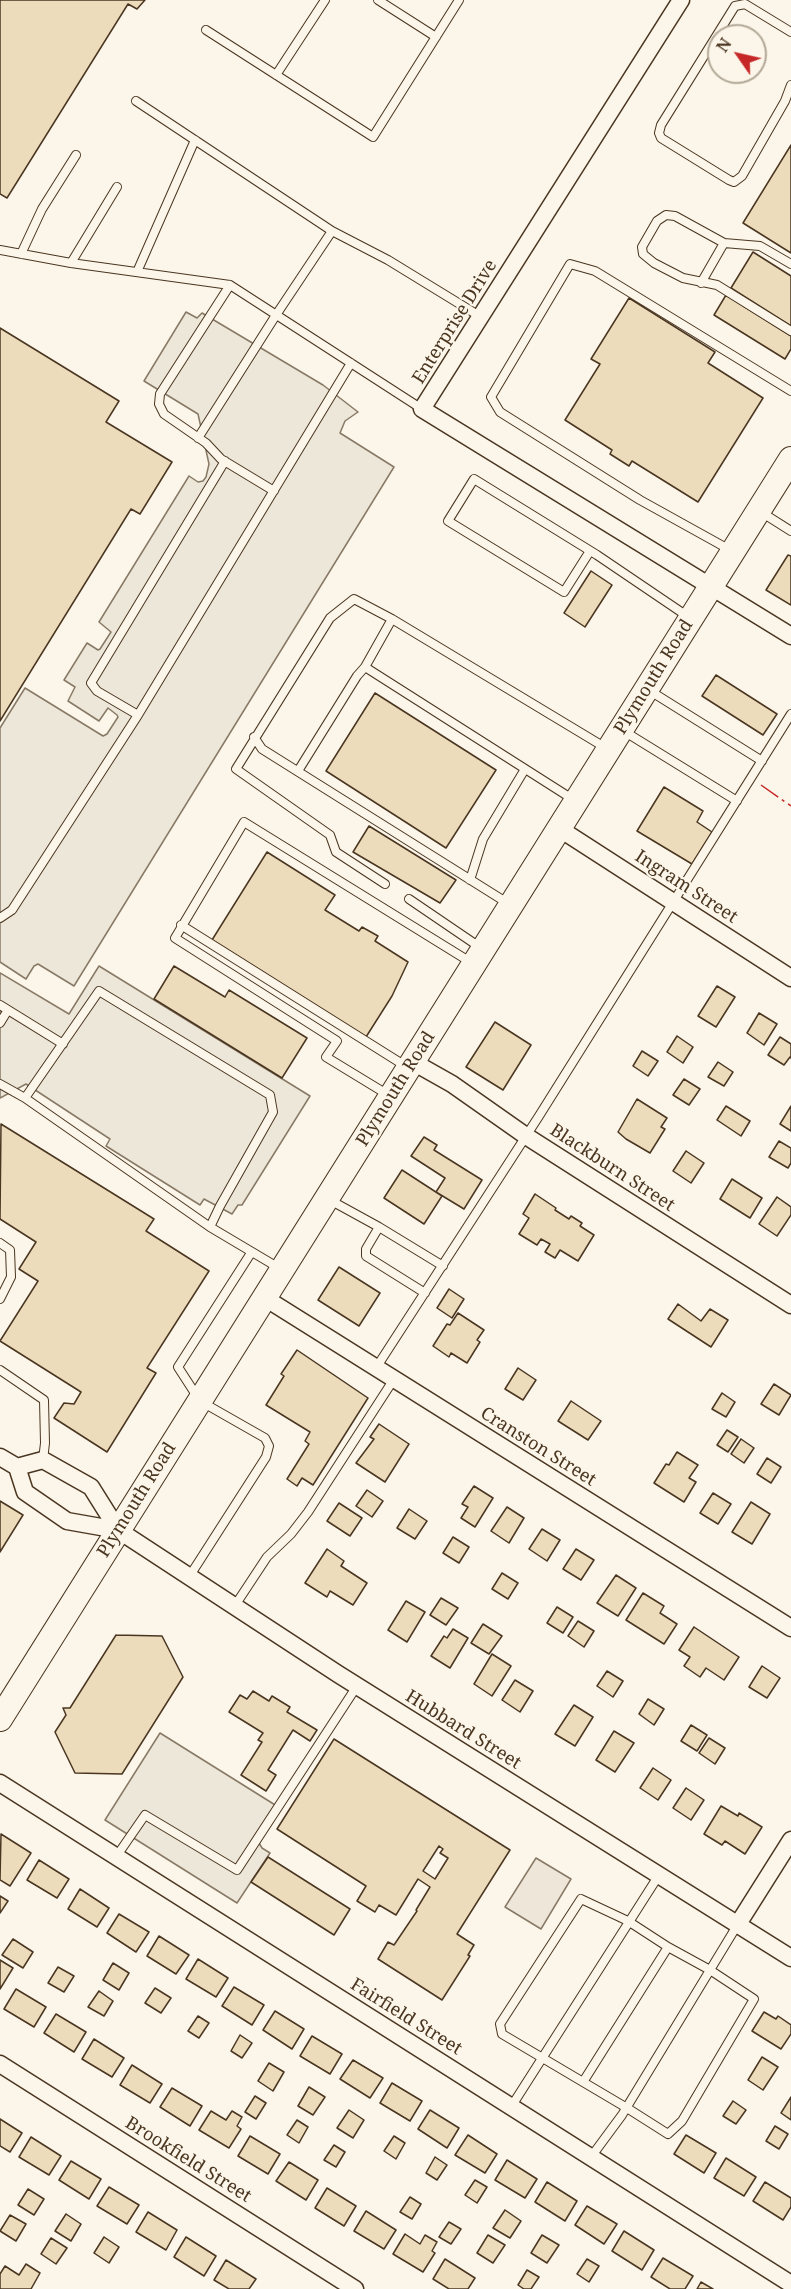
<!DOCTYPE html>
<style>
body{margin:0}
#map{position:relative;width:791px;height:2289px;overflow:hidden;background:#fbf6e9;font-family:"Noto Serif",serif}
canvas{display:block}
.north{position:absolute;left:707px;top:24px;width:60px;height:60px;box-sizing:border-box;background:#fbf6e9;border:2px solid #b4a999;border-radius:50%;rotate:304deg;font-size:16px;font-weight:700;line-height:24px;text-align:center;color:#4a3520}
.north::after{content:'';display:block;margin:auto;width:21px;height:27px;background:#c62828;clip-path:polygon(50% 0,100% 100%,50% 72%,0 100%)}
</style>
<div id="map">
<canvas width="791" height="2289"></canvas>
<div class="north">N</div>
</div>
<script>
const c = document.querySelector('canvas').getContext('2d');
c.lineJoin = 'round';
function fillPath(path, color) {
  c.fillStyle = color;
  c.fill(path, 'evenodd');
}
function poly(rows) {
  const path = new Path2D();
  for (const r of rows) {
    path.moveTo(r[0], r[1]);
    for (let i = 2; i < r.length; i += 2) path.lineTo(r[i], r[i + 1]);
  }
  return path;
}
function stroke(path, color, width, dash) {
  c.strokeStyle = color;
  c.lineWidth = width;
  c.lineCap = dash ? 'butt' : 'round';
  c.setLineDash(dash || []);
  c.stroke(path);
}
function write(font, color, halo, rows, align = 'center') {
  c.font = font + ' "Noto Serif",serif';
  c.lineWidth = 4.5;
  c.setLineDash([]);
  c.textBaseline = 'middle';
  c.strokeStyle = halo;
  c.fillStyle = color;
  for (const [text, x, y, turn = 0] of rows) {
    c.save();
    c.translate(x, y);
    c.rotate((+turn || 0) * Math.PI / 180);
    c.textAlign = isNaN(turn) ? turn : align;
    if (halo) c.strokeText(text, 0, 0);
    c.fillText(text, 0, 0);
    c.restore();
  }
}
const green = poly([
 [536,1858,571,1879,541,1929,505,1907,536,1858]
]);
const parking = poly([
 [186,312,197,318,202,313,323,385,358,412,345,421,340,433,394,467,74,986,38,964,34,966,26,979,0,962,0,728,25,688,103,736,107,734,118,717,117,715,108,708,99,721,68,701,75,687,64,680,87,643,98,650,100,649,111,632,99,622,189,476,198,482,203,481,206,477,209,464,198,414,144,381,186,312],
 [99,966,310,1096,242,1205,238,1205,232,1214,204,1199,200,1205,106,1146,110,1139,26,1084,0,1098,0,973,69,1014,99,966],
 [160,1733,280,1808,259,1843,262,1848,270,1853,237,1903,105,1820,160,1733]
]);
const building = poly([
 [0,0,145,0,137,9,128,4,7,198,0,194,0,0],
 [791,145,791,253,743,223,791,145],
 [753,252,791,276,791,326,731,288,753,252],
 [726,295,791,336,791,349,785,359,714,315,726,295],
 [629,298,715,352,708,363,763,398,698,502,632,461,629,466,610,454,612,450,565,420,600,364,591,359,629,298],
 [0,328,119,401,106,422,172,462,140,514,131,509,0,721,0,328],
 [788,555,791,556,791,605,766,590,788,555],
 [591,571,612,585,585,627,564,613,591,571],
 [716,675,777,714,763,735,702,696,716,675],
 [375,693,496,770,446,848,326,771,375,693],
 [664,787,703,811,697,822,712,832,692,864,637,831,664,787],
 [369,826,456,880,440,903,353,852,369,826],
 [267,852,335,895,325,910,359,931,362,927,378,936,375,941,408,962,392,996,366,1037,212,940,267,852],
 [174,966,225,997,229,990,307,1038,282,1078,154,999,174,966],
 [717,986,735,997,716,1027,698,1016,717,986],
 [759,1013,777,1024,764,1045,747,1033,759,1013],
 [495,1022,531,1045,503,1090,466,1067,495,1022],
 [677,1036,693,1047,683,1063,667,1052,677,1036],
 [780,1037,791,1044,791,1058,790,1057,784,1065,768,1055,780,1037],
 [642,1051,658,1061,648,1076,633,1066,642,1051],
 [718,1062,733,1072,724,1086,708,1077,718,1062],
 [684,1079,700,1089,689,1105,673,1095,684,1079],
 [637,1099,667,1118,661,1127,665,1129,650,1153,626,1139,618,1132,637,1099],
 [726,1106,750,1121,741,1136,717,1120,726,1106],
 [791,1106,791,1131,780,1124,791,1106],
 [1,1124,154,1219,146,1231,209,1271,147,1368,156,1373,107,1452,54,1418,64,1403,74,1404,81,1392,0,1341,38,1281,19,1269,36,1242,0,1219,1,1124],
 [424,1137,437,1145,434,1150,482,1180,464,1209,436,1192,445,1178,411,1156,424,1137],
 [779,1141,791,1148,791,1163,788,1168,769,1157,779,1141],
 [686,1151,704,1163,691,1183,673,1171,686,1151],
 [402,1170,442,1196,424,1224,384,1198,402,1170],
 [732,1179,762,1198,750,1218,720,1199,732,1179],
 [535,1194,556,1208,555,1210,569,1219,571,1216,582,1223,580,1226,594,1235,578,1261,560,1250,555,1258,545,1252,550,1244,541,1239,537,1245,519,1234,529,1218,523,1214,535,1194],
 [777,1197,791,1207,791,1215,777,1236,759,1224,777,1197],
 [339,1267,380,1293,359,1326,318,1300,339,1267],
 [449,1289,464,1299,452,1318,437,1308,449,1289],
 [678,1304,701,1321,710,1309,728,1320,711,1347,668,1319,678,1304],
 [458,1313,484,1330,477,1340,480,1342,467,1363,451,1353,449,1357,433,1346,447,1324,450,1325,458,1313],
 [297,1350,368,1398,313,1485,302,1478,297,1486,287,1479,309,1444,305,1441,310,1432,266,1405,284,1376,281,1374,297,1350],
 [518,1368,536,1380,523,1400,505,1389,518,1368],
 [774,1384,791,1395,779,1415,761,1404,774,1384],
 [722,1393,735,1402,726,1417,712,1409,722,1393],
 [571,1401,601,1421,588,1440,558,1421,571,1401],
 [379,1424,409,1444,385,1482,356,1463,374,1439,370,1437,379,1424],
 [727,1430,738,1437,728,1452,717,1445,727,1430],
 [741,1439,754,1448,744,1463,731,1454,741,1439],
 [677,1452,698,1465,689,1478,696,1482,684,1502,654,1483,666,1464,669,1465,677,1452],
 [767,1458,781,1467,771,1483,757,1474,767,1458],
 [474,1486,493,1498,475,1527,461,1518,468,1507,462,1504,474,1486],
 [367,1490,383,1501,372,1517,356,1506,367,1490],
 [713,1493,731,1504,718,1524,700,1513,713,1493],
 [0,1501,23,1515,0,1552,0,1501],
 [751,1502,770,1514,752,1544,732,1532,751,1502],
 [339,1503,362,1518,350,1536,327,1521,339,1503],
 [507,1507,524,1518,509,1543,491,1531,507,1507],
 [409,1509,427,1521,415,1539,397,1528,409,1509],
 [542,1529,560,1540,547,1561,529,1549,542,1529],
 [453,1537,469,1547,459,1563,443,1553,453,1537],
 [327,1549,344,1561,341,1566,367,1583,353,1605,330,1591,327,1597,305,1583,327,1549],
 [576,1549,594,1560,581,1580,563,1569,576,1549],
 [502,1573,518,1583,508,1599,492,1589,502,1573],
 [616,1575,636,1588,618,1616,597,1603,616,1575],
 [643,1593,664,1606,660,1613,677,1624,664,1644,626,1620,643,1593],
 [441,1598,458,1608,446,1625,430,1615,441,1598],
 [406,1601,425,1612,407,1642,388,1630,406,1601],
 [557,1607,573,1617,563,1633,547,1623,557,1607],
 [578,1621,594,1631,584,1647,568,1636,578,1621],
 [483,1624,502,1636,489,1654,471,1643,483,1624],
 [694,1627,739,1657,724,1680,706,1668,700,1677,684,1666,690,1657,679,1650,694,1627],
 [453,1629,468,1638,450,1668,431,1656,444,1636,447,1638,453,1629],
 [116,1635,162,1636,183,1677,122,1774,75,1773,55,1732,66,1715,63,1708,70,1708,116,1635],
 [492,1654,511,1666,492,1696,474,1684,492,1654],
 [762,1666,780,1678,767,1698,749,1687,762,1666],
 [607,1671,623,1681,613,1697,597,1686,607,1671],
 [515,1680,533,1691,520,1712,502,1700,515,1680],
 [253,1691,269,1701,272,1696,290,1707,287,1712,317,1730,310,1741,293,1730,268,1770,276,1775,266,1791,241,1775,262,1742,258,1740,263,1733,229,1712,240,1695,247,1699,253,1691],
 [648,1699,664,1709,654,1725,639,1714,648,1699],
 [574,1705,593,1717,575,1746,555,1734,574,1705],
 [691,1725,707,1735,697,1751,681,1741,691,1725],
 [614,1731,634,1743,615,1772,596,1760,614,1731],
 [709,1738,725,1748,715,1764,699,1753,709,1738],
 [334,1739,510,1850,457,1934,474,1945,468,1955,470,1956,442,2000,378,1959,388,1942,394,1945,417,1911,416,1910,430,1887,418,1879,396,1915,379,1905,375,1912,357,1901,366,1886,277,1829,334,1739],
 [439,1846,443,1849,440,1853,448,1858,435,1879,423,1871,439,1846],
 [653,1768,671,1780,658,1800,640,1788,653,1768],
 [686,1788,704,1800,691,1820,673,1808,686,1788],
 [721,1806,738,1816,739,1813,762,1827,745,1854,725,1841,722,1845,704,1834,721,1806],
 [1,1834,31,1853,10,1886,0,1880,1,1834],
 [268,1857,350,1909,334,1935,251,1882,268,1857],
 [39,1860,69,1879,57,1898,27,1880,39,1860],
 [80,1889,109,1908,97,1927,68,1909,80,1889],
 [0,1896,8,1901,0,1913,0,1896],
 [119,1914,149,1932,136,1952,107,1933,119,1914],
 [159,1936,189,1955,176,1974,147,1956,159,1936],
 [13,1939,33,1952,23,1968,2,1955,13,1939],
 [198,1959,228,1978,216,1997,186,1979,198,1959],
 [0,1960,13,1968,0,1989,0,1960],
 [113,1963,129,1973,119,1990,103,1980,113,1963],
 [58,1967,74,1976,64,1992,48,1983,58,1967],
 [234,1987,264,2005,252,2025,222,2006,234,1987],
 [155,1988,171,1998,161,2013,145,2003,155,1988],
 [16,1989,46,2007,34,2027,4,2009,16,1989],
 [99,1991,113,2001,104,2016,88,2007,99,1991],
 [275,2011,304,2029,292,2049,263,2030,275,2011],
 [764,2012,776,2019,778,2016,791,2025,791,2034,781,2049,752,2031,764,2012],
 [56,2014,86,2032,74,2052,44,2033,56,2014],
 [198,2016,209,2023,199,2038,188,2031,198,2016],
 [240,2035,252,2043,242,2058,231,2051,240,2035],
 [312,2036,342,2054,330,2074,300,2056,312,2036],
 [94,2039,124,2058,112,2077,82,2059,94,2039],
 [762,2057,778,2067,763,2090,748,2080,762,2057],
 [353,2060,383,2078,370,2098,340,2079,353,2060],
 [269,2063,284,2072,273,2091,258,2081,269,2063],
 [132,2065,162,2084,150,2103,120,2085,132,2065],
 [392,2083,422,2101,410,2121,380,2103,392,2083],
 [309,2087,325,2097,313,2115,298,2106,309,2087],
 [172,2088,202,2106,190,2126,160,2107,172,2088],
 [255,2096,266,2103,256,2119,245,2112,255,2096],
 [791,2097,791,2120,781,2113,791,2097],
 [733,2101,746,2110,736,2124,723,2116,733,2101],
 [349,2110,364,2120,353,2138,337,2128,349,2110],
 [430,2110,459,2128,447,2148,418,2129,430,2110],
 [211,2111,226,2120,232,2111,242,2117,237,2126,241,2129,229,2148,199,2130,211,2111],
 [0,2119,22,2133,10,2152,0,2146,0,2119],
 [297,2120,308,2127,299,2143,287,2135,297,2120],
 [775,2126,788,2134,779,2149,766,2141,775,2126],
 [468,2135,497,2154,485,2173,455,2155,468,2135],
 [686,2135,716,2153,704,2173,674,2154,686,2135],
 [250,2136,280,2154,268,2174,238,2156,250,2136],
 [394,2136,405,2143,396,2159,384,2151,394,2136],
 [31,2137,61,2156,49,2175,19,2157,31,2137],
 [334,2145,345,2152,336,2167,324,2160,334,2145],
 [435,2157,447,2165,437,2180,426,2173,435,2157],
 [726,2158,756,2177,744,2196,714,2178,726,2158],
 [507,2160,537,2179,525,2198,495,2180,507,2160],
 [71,2161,101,2179,89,2199,59,2180,71,2161],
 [289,2162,318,2180,306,2200,276,2181,289,2162],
 [475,2180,487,2187,477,2203,465,2195,475,2180],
 [547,2182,577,2201,565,2221,535,2202,547,2182],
 [765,2182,791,2198,791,2207,783,2220,753,2201,765,2182],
 [109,2187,139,2205,127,2224,97,2206,109,2187],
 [327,2188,356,2206,344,2226,315,2208,327,2188],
 [28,2189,44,2199,34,2215,18,2205,28,2189],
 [410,2197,421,2204,412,2219,400,2212,410,2197],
 [587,2206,617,2224,604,2244,575,2225,587,2206],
 [505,2210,521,2221,510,2238,493,2228,505,2210],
 [366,2211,396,2230,384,2249,354,2231,366,2211],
 [148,2212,177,2230,166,2250,136,2232,148,2212],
 [66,2214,81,2224,71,2241,55,2231,66,2214],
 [10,2215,26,2224,16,2241,0,2231,10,2215],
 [449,2222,461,2229,451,2244,439,2237,449,2222],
 [624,2231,654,2250,642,2270,612,2251,624,2231],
 [405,2234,420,2244,425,2235,437,2242,432,2251,435,2253,423,2272,393,2254,405,2234],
 [488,2235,505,2245,493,2263,477,2253,488,2235],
 [542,2235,559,2245,547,2263,531,2253,542,2235],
 [104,2237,119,2247,109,2263,94,2253,104,2237],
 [186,2237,216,2256,204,2276,174,2257,186,2237],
 [51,2238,67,2248,56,2264,41,2254,51,2238],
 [663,2258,693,2276,685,2289,670,2289,651,2277,663,2258],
 [445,2259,475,2278,468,2289,449,2289,433,2279,445,2259],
 [587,2259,599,2266,589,2282,577,2274,587,2259],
 [226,2260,256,2279,249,2289,229,2289,214,2280,226,2260],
 [26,2264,40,2273,31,2289,0,2289,0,2274,5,2266,19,2275,26,2264],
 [527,2270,539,2277,531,2289,524,2289,518,2285,527,2270],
 [701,2282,713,2289,697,2289,701,2282]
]);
const service = poly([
 [378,0,436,37],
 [206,30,373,137,459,0],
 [791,32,745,4,735,6,661,125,659,133,661,138,729,180,734,182,742,176,785,101,791,85],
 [276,75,325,0],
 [136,101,332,231,276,315,198,438],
 [332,231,388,260,481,317],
 [0,250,71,263,230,285,422,409],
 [21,254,42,209,76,155],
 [71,263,117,187],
 [791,264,760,246,724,243,675,216,666,215,657,221,642,247,643,254,654,263,683,278,717,285,791,331],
 [137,272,195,140],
 [701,283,724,243],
 [230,285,160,394,159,404,164,414,206,443,221,459,274,491],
 [761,512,791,531],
 [590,551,564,592,448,521,474,479,597,555,690,618],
 [732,551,640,500,500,412,491,397,570,264,595,271,791,391],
 [365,667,574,800],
 [647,689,762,761],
 [138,715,97,691,91,683,225,461],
 [622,730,737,801],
 [254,737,262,749,509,904],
 [298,771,357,676,365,667,392,619],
 [470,880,483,839,525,769],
 [385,884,336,852,330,835,236,769,330,618,354,599,392,619,606,748],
 [409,899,481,948],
 [0,918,12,910,138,715,351,363],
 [181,925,407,1067],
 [0,1005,63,1044],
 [0,1023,8,1010],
 [0,1084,25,1098,210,1227,279,1268],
 [390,1096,326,1057,337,1041,175,938,244,822,472,963],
 [25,1098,99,991,270,1095,273,1112,220,1206,210,1227],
 [328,1199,379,1227,443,1266],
 [379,1227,366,1249,366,1256,425,1293],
 [0,1243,10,1250,11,1277,0,1299],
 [376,1368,539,1116,791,714],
 [0,1370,44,1400,45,1443,43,1460],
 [189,1577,266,1457,269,1446,265,1438,200,1401,178,1367,251,1253],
 [234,1607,267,1557,291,1534,308,1512,394,1379],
 [116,1857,145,1815,237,1870,357,1686],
 [581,1899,628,1921,668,1947,710,1970,754,1999,682,2121,668,2134,627,2108,502,2034,500,2024,581,1899],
 [583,2082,668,1947],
 [511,2107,659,1875],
 [591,2157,622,2115,738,1924]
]);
const minor = poly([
 [681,0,422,409,791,636],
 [560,829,791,978],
 [413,1062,452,1084,526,1136,791,1305],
 [265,1298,791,1628],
 [0,1457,17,1467,25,1492,67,1521,118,1530,338,1674,791,1958],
 [17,1467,43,1460,91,1487,118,1530],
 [0,1783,791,2284],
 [738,1924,791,1840],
 [0,2064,355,2289]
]);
const secondary = poly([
 [0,1719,791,459]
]);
const power = poly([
 [761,785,791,806]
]);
const streetNames = [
 ["Enterprise Drive",455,322,-58],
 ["Plymouth Road",654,677,-58],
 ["Ingram Street",686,887,33],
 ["Plymouth Road",396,1089,-58],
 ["Blackburn Street",612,1168,33],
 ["Cranston Street",538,1447,32],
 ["Plymouth Road",137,1500,-58],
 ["Hubbard Street",463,1730,32],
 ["Fairfield Street",406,2017,32],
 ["Brookfield Street",188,2160,32]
];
fillPath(green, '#ede6d9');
stroke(green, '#887966', 1.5);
fillPath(parking, '#ede7d9');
stroke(parking, '#887966', 1.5);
fillPath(building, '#ecdcbc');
stroke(building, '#4a3520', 1.5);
stroke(service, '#4a3520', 10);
stroke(minor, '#4a3520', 19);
stroke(secondary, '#4a3520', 26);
stroke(service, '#fbf6e9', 8);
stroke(minor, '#fbf6e9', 16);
stroke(secondary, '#fbf6e9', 24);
stroke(power, '#c62828', 1.5, [21, 4.5, 3, 4.5]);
write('18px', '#4a3520', '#fbf6e9', streetNames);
</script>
